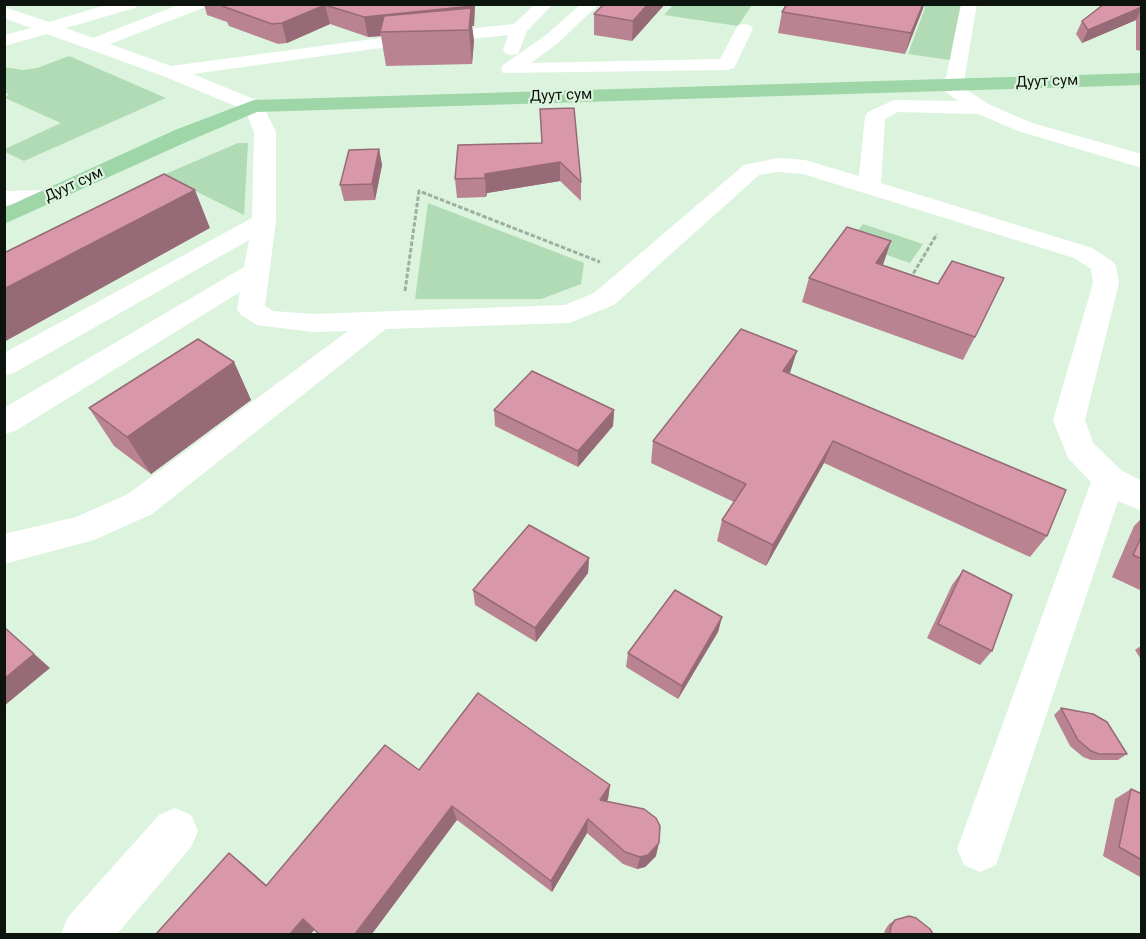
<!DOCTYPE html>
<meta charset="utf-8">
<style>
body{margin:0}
#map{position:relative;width:1146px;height:939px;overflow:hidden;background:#dcf4de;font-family:Roboto,sans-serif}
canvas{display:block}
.frame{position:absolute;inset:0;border:6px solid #0c140d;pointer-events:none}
</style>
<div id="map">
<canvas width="1146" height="939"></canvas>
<div class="frame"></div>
</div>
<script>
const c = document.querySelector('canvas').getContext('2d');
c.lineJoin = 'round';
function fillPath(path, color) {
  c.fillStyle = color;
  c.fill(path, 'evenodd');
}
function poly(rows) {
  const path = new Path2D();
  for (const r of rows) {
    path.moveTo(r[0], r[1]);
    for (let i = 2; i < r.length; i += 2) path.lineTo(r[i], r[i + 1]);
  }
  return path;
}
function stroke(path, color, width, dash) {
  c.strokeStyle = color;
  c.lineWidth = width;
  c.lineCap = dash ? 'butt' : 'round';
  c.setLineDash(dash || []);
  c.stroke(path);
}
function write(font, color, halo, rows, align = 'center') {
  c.font = font + ' Roboto,sans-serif';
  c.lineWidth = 4.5;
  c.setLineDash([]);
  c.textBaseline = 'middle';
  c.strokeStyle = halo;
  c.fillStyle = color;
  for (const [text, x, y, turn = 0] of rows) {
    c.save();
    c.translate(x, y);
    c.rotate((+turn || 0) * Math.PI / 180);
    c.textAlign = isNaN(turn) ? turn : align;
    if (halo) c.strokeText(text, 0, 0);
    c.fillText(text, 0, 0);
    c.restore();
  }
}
const green = poly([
 [673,5,752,5,738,26,664,15],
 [922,5,961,5,973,12,963,62,908,54,925,8],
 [69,56,166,98,24,161,5,152,5,149,61,123,5,98,9,94,5,92,4,67,23,70,37,68],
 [238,143,248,143,244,215,163,175],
 [428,203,584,263,581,284,541,299,415,299],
 [863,224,923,244,910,263,849,242]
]);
const path = poly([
 [910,279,937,234],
 [405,291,419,191,600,262]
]);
const minor = poly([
 [109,4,137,4,135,8,66,28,93,38,181,4,205,4,203,8,110,44,171,66,373,39,514,24,535,4,553,4,527,31,518,54,512,55,506,54,503,50,508,35,373,49,193,74,261,102,276,132,276,221,265,306,273,311,313,314,565,305,594,293,744,165,778,158,805,160,859,176,865,116,868,112,894,100,958,101,936,84,939,80,946,78,961,4,977,4,963,87,988,104,1032,123,1142,154,1142,168,1018,131,978,114,898,112,885,119,881,183,1092,248,1112,261,1116,266,1119,283,1085,420,1093,443,1121,470,1142,481,1142,511,1118,501,996,865,980,872,964,865,957,849,1091,482,1068,458,1053,420,1093,283,1091,269,1074,258,803,174,778,172,759,175,614,305,569,323,386,329,152,514,94,540,4,564,4,534,76,517,128,494,348,331,313,332,257,325,241,315,237,309,240,292,15,431,4,434,4,408,244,267,249,240,14,373,4,376,4,353,252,218,254,132,245,110,163,76,47,34,4,46,4,35,31,28,4,18,4,7,49,22,109,4],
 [581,4,599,4,558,43,531,63,720,59,738,25,744,24,750,25,753,29,736,64,734,68,727,70,503,73,501,69,503,65,546,35,581,4],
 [49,190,57,192,61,197,57,202,4,205,4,191,49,190],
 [175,808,191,815,198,831,191,847,117,934,61,934,68,917,159,815,175,808]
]);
const major = poly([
 [1142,73,1142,85,257,112,191,140,4,224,4,208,175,130,254,100,1142,73]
]);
const wall = poly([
 [204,4,475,4,474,26,472,26,474,41,472,64,386,66,381,36,368,37,330,24,287,43,278,44,229,26,227,22,207,15],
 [665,4,632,41,594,35,594,14],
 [787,4,924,4,905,54,778,33,782,12],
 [1142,4,1142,51,1136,50,1136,20,1082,43,1076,34,1082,21],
 [542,143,581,182,581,201,560,181,487,193,486,197,457,198,455,179],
 [379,149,382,165,375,200,344,201,340,185],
 [882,265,975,337,963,360,802,302,809,278],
 [234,362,251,400,151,474,114,446,89,408],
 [790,374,1047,536,1030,557,824,463,766,566,717,541,722,520,734,502,651,463,653,441],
 [494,410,614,410,613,426,578,467,495,426],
 [1142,518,1142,591,1112,577,1134,526],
 [589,558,588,573,536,642,475,605,473,590],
 [963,570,992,651,980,665,927,638,952,585],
 [722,617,718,632,678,699,626,667,628,653],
 [1142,645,1142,661,1135,650],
 [1061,708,1127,754,1118,760,1091,760,1083,757,1070,746,1054,715],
 [419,770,610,785,608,799,607,801,656,856,645,867,637,869,623,864,587,833,552,892,457,820,319,934,244,865,267,886],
 [1131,789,1142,794,1142,878,1103,856,1115,799],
 [895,920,933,934,884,934,885,930,889,924]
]);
const shadedWall = poly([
 [475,4,474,26,472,26,474,41,472,64,469,30,380,32,381,36,368,37,364,17],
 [648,4,665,4,632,41,633,21],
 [923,4,924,4,923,9,905,54,911,33],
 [325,5,330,24,287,43,282,23],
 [1142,7,1136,20,1082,43,1088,30],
 [379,149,382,165,375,200,372,184],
 [560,162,560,181,487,193,486,197,485,174],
 [195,190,210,228,4,342,4,289],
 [891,241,883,265,868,287,876,263],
 [797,351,790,373,783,371],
 [234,362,251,400,151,474,127,437],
 [614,410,613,426,578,467,578,451],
 [833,441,824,463,766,566,773,545],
 [589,558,588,573,536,642,535,628],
 [722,617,718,632,678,699,682,686],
 [4,627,50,668,4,706],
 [610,785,608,799,599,814,600,800],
 [452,806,457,820,372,934,355,934],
 [588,819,587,833,552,892,551,881],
 [659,843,656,856,645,867,637,869,640,857],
 [229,853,244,865,280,897,266,886],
 [303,919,315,929,311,934,290,934]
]);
const building = poly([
 [223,4,473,4,473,6,364,17,325,5,282,23,272,24,222,6,223,4],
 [604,4,648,4,633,21,594,14,604,4],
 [787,4,923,4,911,33,782,12,787,4],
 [1104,4,1142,4,1142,7,1088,30,1082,21,1104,4],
 [471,8,469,30,380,32,384,16,471,8],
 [574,108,581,182,560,162,485,174,485,178,455,179,458,145,542,143,540,109,574,108],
 [379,149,372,184,340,185,349,150,379,149],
 [164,174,195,190,4,289,4,253,164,174],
 [847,227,891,241,876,263,938,284,952,261,1004,278,975,337,809,278,847,227],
 [741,329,797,351,783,371,1066,490,1047,536,833,441,773,545,722,520,746,484,653,441,741,329],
 [198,339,234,362,127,437,89,408,198,339],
 [532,371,614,410,578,451,494,410,532,371],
 [529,525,589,558,535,628,473,590,529,525],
 [1142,535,1142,559,1133,555,1142,535],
 [963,570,1012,595,992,651,938,624,963,570],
 [675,590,722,617,682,686,628,653,675,590],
 [4,627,34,654,4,679,4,627],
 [478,693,610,785,600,800,644,809,656,818,660,826,659,843,648,855,640,857,625,852,588,819,551,881,452,806,355,934,319,934,303,919,290,934,156,934,229,853,266,886,385,745,419,770,478,693],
 [1061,708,1093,714,1107,722,1127,754,1099,754,1091,751,1078,740,1061,708],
 [1131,789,1142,794,1142,860,1119,847,1131,789],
 [909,916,916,918,930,929,933,934,890,934,891,926,895,920,909,916]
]);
const farStreetnames = [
 ["Дуут сум",1047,82,-2],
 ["Дуут сум",561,96,-2],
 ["Дуут сум",74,185,-25]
];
fillPath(green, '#b0dbb4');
stroke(path, '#9db09e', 3, [4.5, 2]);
fillPath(minor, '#fff');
fillPath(major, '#9fd6a7');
fillPath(wall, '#ba8392');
fillPath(shadedWall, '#976a77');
fillPath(building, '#d898aa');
stroke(building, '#976a77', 1.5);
write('15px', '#0c140d', '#dcf4de', farStreetnames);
</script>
